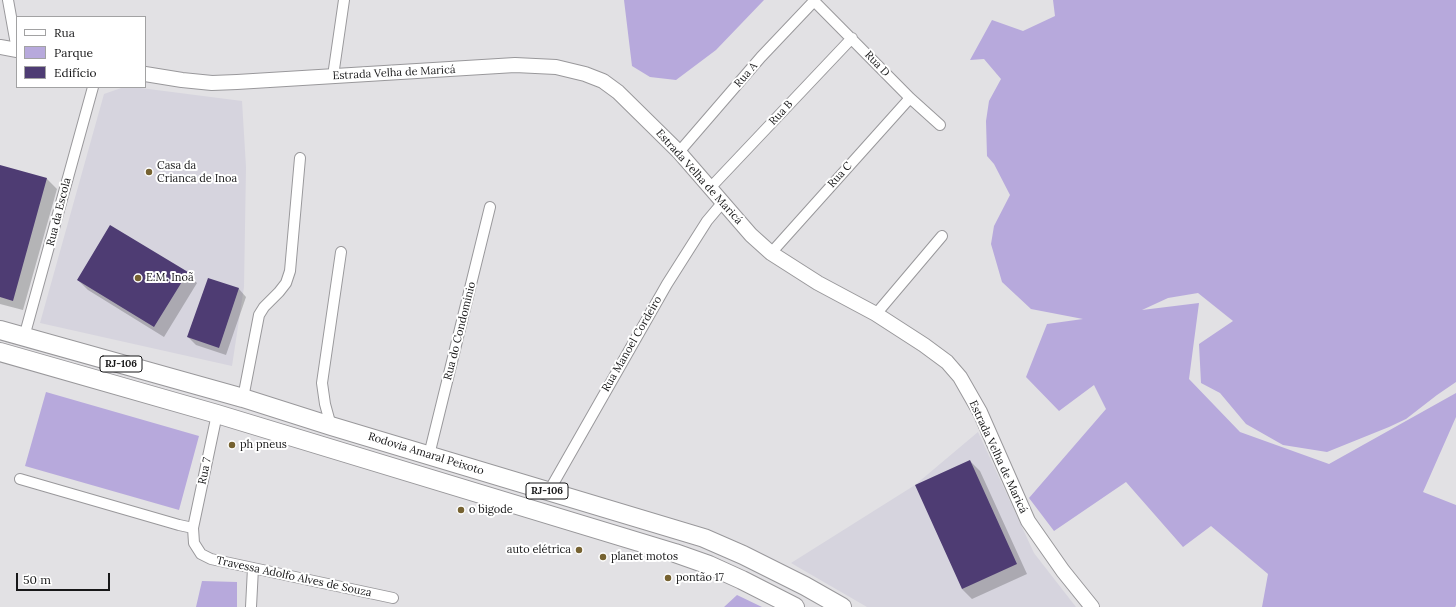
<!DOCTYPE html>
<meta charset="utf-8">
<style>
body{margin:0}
#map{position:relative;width:1456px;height:607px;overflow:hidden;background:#e2e1e4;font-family:Lora,serif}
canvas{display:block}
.legend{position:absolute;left:16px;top:16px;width:130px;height:72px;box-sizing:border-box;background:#fff;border:1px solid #a2a2a3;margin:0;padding:5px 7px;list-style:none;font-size:12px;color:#171718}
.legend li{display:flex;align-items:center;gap:8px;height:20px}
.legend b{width:20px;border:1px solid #a2a2a3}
.scale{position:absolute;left:16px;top:573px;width:94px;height:18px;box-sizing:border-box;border:2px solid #171718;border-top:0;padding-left:5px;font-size:12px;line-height:14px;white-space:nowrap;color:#171718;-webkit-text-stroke:3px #fff;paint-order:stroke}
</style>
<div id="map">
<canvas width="1456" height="607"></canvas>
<ul class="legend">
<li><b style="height:5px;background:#fff"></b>Rua</li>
<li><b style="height:11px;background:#b7a9dc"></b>Parque</li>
<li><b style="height:11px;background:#4e3c73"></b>Edifício</li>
</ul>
<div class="scale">50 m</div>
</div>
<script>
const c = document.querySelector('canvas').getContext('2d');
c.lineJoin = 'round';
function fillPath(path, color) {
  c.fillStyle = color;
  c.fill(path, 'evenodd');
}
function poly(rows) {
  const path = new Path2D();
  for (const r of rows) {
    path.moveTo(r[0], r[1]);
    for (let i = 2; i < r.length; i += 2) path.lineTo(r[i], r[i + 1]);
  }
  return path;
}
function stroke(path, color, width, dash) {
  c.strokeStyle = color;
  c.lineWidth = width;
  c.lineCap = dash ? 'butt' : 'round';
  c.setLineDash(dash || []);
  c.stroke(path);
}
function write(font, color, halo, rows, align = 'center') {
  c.font = font + ' Lora,serif';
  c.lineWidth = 4;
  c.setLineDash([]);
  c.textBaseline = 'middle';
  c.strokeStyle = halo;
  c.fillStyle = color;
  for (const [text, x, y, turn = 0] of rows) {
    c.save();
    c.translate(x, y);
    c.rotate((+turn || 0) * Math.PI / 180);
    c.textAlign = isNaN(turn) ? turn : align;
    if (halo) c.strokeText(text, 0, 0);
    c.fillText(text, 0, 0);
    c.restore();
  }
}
const built = poly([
 [124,87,133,87,242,101,246,167,244,287,232,366,40,323,104,94],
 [978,432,1034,553,1076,607,867,607,791,563,915,485]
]);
const green = poly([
 [624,0,764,0,716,50,676,80,650,77,632,66],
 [1053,0,1456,0,1456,382,1437,395,1406,419,1389,427,1327,452,1283,445,1246,424,1220,393,1201,383,1199,344,1233,321,1198,293,1168,298,1142,310,1199,303,1189,379,1240,432,1329,464,1456,393,1456,417,1423,492,1456,505,1456,605,1455,607,1262,607,1268,574,1211,526,1183,547,1126,482,1054,531,1029,498,1106,409,1094,385,1059,411,1026,377,1047,324,1083,319,1031,309,1002,282,991,244,994,226,1010,195,994,164,987,156,986,121,989,101,1001,79,984,59,970,60,992,20,1023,31,1055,16],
 [46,392,199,436,179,510,25,466],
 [202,581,237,582,237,607,196,607],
 [737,595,762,607,724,607]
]);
const shadow = poly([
 [0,166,47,179,57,189,23,310,0,304],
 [187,273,197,283,164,337,88,290,78,280],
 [209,279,239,289,246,297,226,355,196,345,188,337],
 [970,461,980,471,1027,574,972,599,962,589]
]);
const building = poly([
 [0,165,47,178,13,301,0,297],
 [110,225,188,272,154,327,77,280],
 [208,278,239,288,219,348,187,337],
 [970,460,1017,564,962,589,915,485]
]);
const street = poly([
 [8,0,17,50],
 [814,1,910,98,940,125],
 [333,76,344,0],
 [679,152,761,57,815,0],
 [711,187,852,38],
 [771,253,910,98],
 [876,314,942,236],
 [24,337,93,87],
 [243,398,259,315,264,307,279,292,286,283,290,271,300,158],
 [217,414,193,528,194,543,201,554,211,559,393,598],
 [331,426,325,404,322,383,341,252],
 [429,455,490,207],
 [20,479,179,525,193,528],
 [549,491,667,284,707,221,723,202],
 [251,607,253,568]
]);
const secondary = poly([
 [0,47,17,50],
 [145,74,182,80,212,83,237,82,515,65,556,67,585,74,603,81,618,92,679,152,751,235,771,253,818,283,876,314,924,345,947,362,960,377,980,412,1028,521,1063,571,1092,607]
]);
const highway = poly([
 [0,330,243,398,331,426,704,538,743,555,805,586,842,607],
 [0,352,217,414,675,553,709,565,742,580,795,607]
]);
const markers = [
 [149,172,4,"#766231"],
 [138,278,4,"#766231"],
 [232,445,4,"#766231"],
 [461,510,4,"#766231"],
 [579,550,4,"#766231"],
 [603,557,4,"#766231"],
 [668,578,4,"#766231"]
];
const shields = [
 [121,364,42],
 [547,491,42]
];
const shieldNames = [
 ["RJ-106",121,364],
 ["RJ-106",547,491]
];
const streetNames = [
 ["Rua D",877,64,46],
 ["Estrada Velha de Maricá",394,73,-3],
 ["Rua A",746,75,-49],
 ["Rua B",781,113,-47],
 ["Rua C",840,175,-48],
 ["Estrada Velha de Maricá",699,177,48],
 ["Rua da Escola",59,212,-76],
 ["Rua do Condominio",460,331,-76],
 ["Rua Manoel Cordeiro",632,344,-60],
 ["Rodovia Amaral Peixoto",426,454,17],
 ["Estrada Velha de Maricá",998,457,65],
 ["Rua 7",205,471,-78],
 ["Travessa Adolfo Alves de Souza",294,577,12]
];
const poiNames = [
 ["Casa da",157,166],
 ["Crianca de Inoa",157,179],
 ["E.M. Inoã",146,278],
 ["ph pneus",240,445],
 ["o bigode",469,510],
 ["auto elétrica",571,550,"right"],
 ["planet motos",611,557],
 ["pontão 17",676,578]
];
fillPath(built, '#d6d4de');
fillPath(green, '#b7a9dc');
fillPath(shadow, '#0003');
fillPath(building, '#4e3c73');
stroke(street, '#99989b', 12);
stroke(secondary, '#99989b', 16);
stroke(highway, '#99989b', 20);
stroke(street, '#fff', 10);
stroke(secondary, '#fff', 14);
stroke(highway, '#fff', 18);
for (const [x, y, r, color] of markers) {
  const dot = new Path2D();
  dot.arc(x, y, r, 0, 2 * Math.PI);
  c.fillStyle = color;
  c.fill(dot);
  stroke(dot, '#fff', 1.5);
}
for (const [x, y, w] of shields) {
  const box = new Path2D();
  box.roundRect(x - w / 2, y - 8, w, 16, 3);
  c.fillStyle = '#fff';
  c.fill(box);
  stroke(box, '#171718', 1);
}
write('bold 10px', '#171718', null, shieldNames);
write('11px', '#171718', '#fff', streetNames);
write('11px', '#171718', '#fff', poiNames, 'left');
</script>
